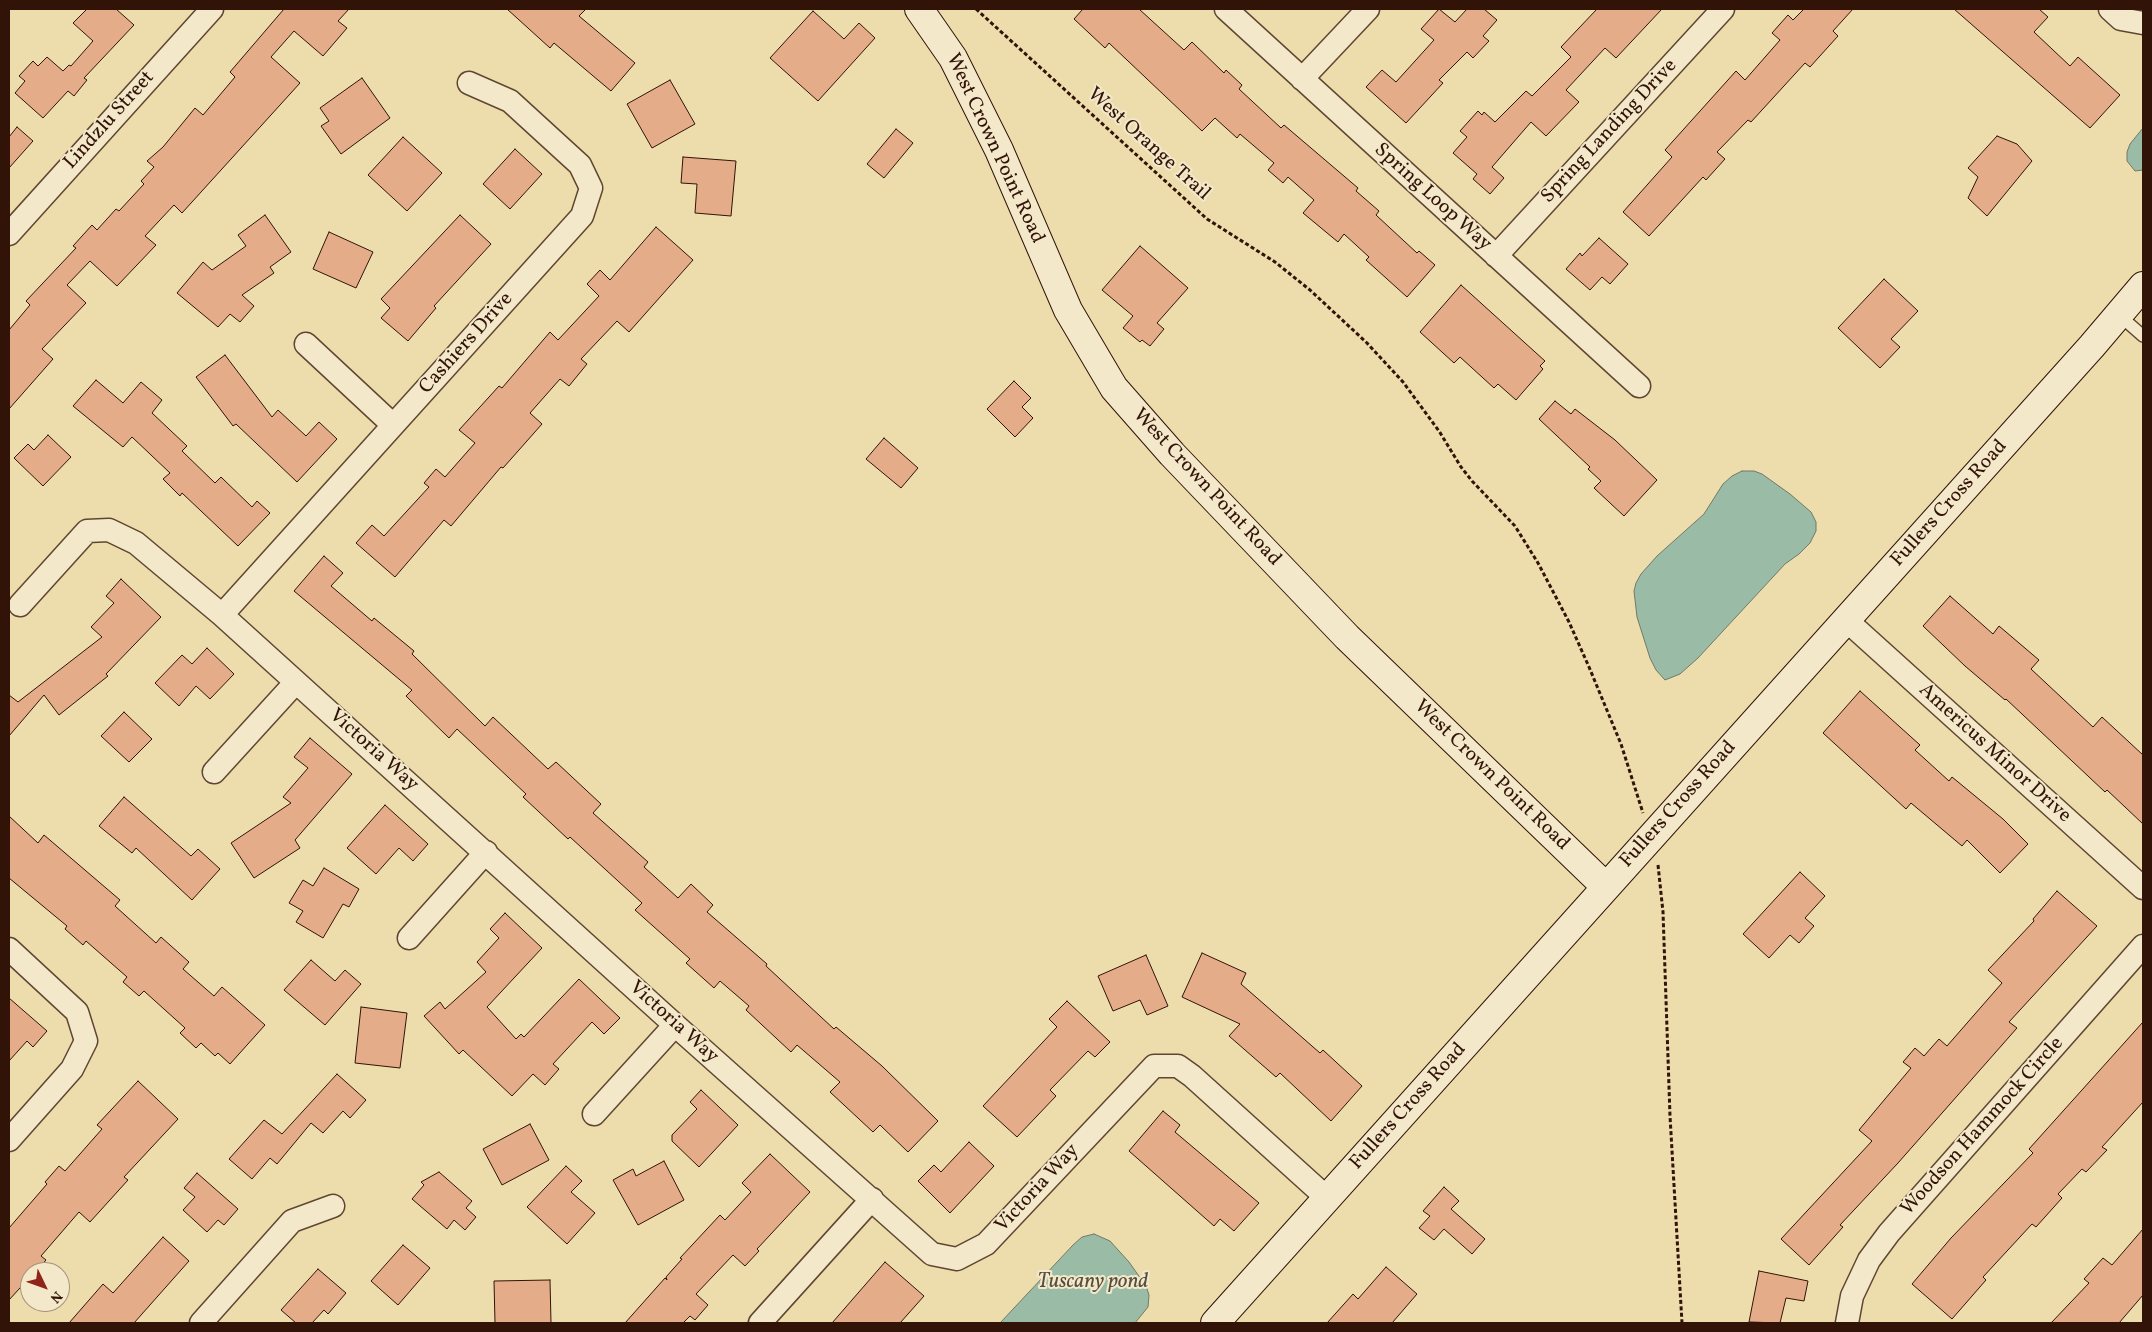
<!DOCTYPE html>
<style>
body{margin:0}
#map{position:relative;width:2152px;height:1332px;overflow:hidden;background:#edddad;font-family:Vollkorn,serif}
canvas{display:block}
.frame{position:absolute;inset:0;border:10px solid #311308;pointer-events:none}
.north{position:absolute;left:20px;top:1262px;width:50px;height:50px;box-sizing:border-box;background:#f3e9ca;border:1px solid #a5937c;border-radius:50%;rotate:132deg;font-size:14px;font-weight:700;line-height:20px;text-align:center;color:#311308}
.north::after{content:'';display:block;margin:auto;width:18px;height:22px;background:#8f2418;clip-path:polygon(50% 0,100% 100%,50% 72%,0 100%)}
</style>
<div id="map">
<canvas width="2152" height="1332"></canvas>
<div class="frame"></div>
<div class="north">N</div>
</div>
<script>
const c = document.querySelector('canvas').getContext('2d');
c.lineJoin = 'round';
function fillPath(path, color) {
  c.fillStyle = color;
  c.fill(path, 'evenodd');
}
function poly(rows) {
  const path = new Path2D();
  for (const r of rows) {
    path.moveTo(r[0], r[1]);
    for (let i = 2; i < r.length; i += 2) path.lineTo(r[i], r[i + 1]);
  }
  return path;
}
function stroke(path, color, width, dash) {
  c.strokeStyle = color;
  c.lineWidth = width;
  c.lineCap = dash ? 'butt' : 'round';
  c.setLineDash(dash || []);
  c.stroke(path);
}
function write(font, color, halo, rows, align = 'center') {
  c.font = font + ' Vollkorn,serif';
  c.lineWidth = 4;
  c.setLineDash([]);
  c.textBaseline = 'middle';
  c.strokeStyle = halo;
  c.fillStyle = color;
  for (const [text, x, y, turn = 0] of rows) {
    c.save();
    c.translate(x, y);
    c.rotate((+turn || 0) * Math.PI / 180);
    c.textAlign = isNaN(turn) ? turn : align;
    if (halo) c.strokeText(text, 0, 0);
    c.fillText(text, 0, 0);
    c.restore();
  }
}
const water = poly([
 [2143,128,2143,170,2135,171,2127,161,2127,152,2130,144,2143,128],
 [1742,471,1754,471,1762,474,1790,494,1811,512,1816,522,1816,531,1810,543,1799,554,1785,564,1698,658,1680,674,1665,680,1656,670,1650,658,1637,617,1634,591,1636,583,1641,574,1657,556,1704,514,1723,484,1732,476,1742,471],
 [1094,1234,1110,1241,1129,1262,1146,1286,1149,1295,1148,1307,1135,1323,1000,1323,1073,1245,1082,1237,1094,1234]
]);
const building = poly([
 [87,9,116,9,134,25,84,78,87,80,74,96,68,91,43,118,15,93,25,81,19,76,33,61,38,66,47,57,63,71,69,65,71,66,93,41,73,23,87,9],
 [284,9,349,9,338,21,347,28,323,56,294,31,271,57,300,83,182,213,174,205,145,236,156,245,117,286,90,261,67,285,86,303,42,349,53,359,9,409,9,330,30,305,26,301,76,248,73,246,92,225,97,230,116,209,119,211,144,184,141,181,154,167,147,161,163,147,195,108,203,115,235,77,230,72,284,9],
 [507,9,586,9,579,16,635,63,611,91,554,43,550,48,507,9],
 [1083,9,1139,9,1184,50,1192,42,1224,73,1226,70,1242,85,1239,89,1281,128,1284,125,1358,188,1356,191,1379,211,1376,215,1417,253,1419,251,1435,265,1407,297,1366,260,1369,257,1344,234,1338,242,1303,213,1314,200,1288,177,1283,183,1268,170,1274,163,1240,134,1237,138,1215,118,1202,131,1109,43,1105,48,1074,19,1083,9],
 [1439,9,1455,22,1467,9,1484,9,1497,20,1483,36,1489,41,1473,58,1467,52,1439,80,1443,83,1406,123,1366,87,1382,70,1396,82,1434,40,1421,29,1439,9],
 [1597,9,1662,9,1616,58,1605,48,1566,90,1579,102,1546,136,1531,122,1492,167,1504,178,1490,194,1473,179,1477,174,1453,153,1467,137,1460,131,1478,111,1482,115,1484,112,1495,122,1526,91,1532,96,1571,57,1561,47,1597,9],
 [1804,9,1853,9,1833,31,1838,36,1810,67,1805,63,1751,122,1748,120,1717,152,1725,159,1706,180,1703,177,1649,236,1623,212,1672,157,1665,150,1736,71,1745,80,1780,40,1772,33,1788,15,1793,20,1804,9],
 [1954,9,2039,9,2048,17,2034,32,2070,66,2078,57,2120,95,2090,128,1954,9],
 [813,11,844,39,859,23,875,38,818,101,770,58,813,11],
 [362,78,390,118,341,154,321,126,329,121,320,108,362,78],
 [670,80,695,124,652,148,627,104,670,80],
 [17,127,33,141,9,168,9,137,17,127],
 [896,129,913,143,884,178,867,164,896,129],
 [1997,136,2017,144,2032,161,1987,216,1968,198,1978,177,1968,168,1997,136],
 [403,137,442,173,407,211,368,175,403,137],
 [515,149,542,174,510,209,483,184,515,149],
 [683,157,736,161,731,216,695,213,697,184,681,183,683,157],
 [265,215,291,252,270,267,274,273,242,295,254,306,240,322,230,314,218,327,177,293,203,262,212,270,246,246,238,235,265,215],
 [460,215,491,244,434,306,436,308,408,341,381,318,390,308,381,299,460,215],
 [656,227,693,260,629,332,617,321,581,359,587,364,569,386,560,379,530,413,542,424,503,468,501,467,451,526,444,520,395,577,356,543,372,525,384,536,429,487,424,483,436,469,445,477,475,443,459,430,499,386,502,388,550,332,558,340,599,296,587,284,600,270,610,280,656,227],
 [329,232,373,252,356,288,313,269,329,232],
 [1599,238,1628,264,1610,284,1602,277,1590,290,1566,269,1580,253,1582,256,1599,238],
 [1140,246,1188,288,1157,323,1164,329,1150,346,1142,340,1140,342,1123,328,1133,316,1102,290,1140,246],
 [1884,279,1918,311,1891,339,1900,347,1880,368,1838,328,1884,279],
 [1461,285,1545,361,1540,366,1543,369,1516,400,1498,384,1494,388,1460,357,1454,363,1420,332,1461,285],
 [225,355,272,417,278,410,306,436,319,422,337,439,297,482,236,424,233,426,196,377,225,355],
 [96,380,123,403,141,382,162,400,152,413,187,446,182,451,215,483,221,477,252,507,257,501,270,513,238,546,182,493,180,496,163,479,170,473,132,437,123,447,73,406,96,380],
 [1014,381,1031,398,1022,407,1033,418,1015,437,987,409,1014,381],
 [1555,401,1571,414,1575,409,1615,440,1657,480,1624,516,1594,488,1601,481,1588,469,1590,467,1539,419,1555,401],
 [48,435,71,457,43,486,14,458,28,444,34,450,48,435],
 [884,438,918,468,901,488,866,459,884,438],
 [324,556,343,573,331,586,372,621,374,618,414,651,412,654,485,726,493,717,548,769,556,762,601,804,593,813,648,862,644,867,678,898,691,884,713,905,707,912,767,964,766,966,834,1029,836,1027,882,1066,938,1121,908,1152,880,1125,873,1132,830,1092,840,1082,797,1045,791,1052,746,1010,749,1006,720,981,714,988,686,963,690,959,635,910,642,903,570,837,568,839,523,797,526,794,457,729,449,738,406,696,412,690,294,591,324,556],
 [121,579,161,617,106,674,108,676,59,715,44,695,9,736,9,695,18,702,102,637,91,627,114,603,106,596,121,579],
 [1950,596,1993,634,1999,626,2039,660,2031,669,2093,727,2102,717,2143,755,2143,824,2107,790,2105,792,2006,699,2005,700,1965,666,1923,626,1950,596],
 [207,648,234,674,210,699,196,686,179,706,155,683,182,655,192,664,207,648],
 [1860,691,1920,745,1915,750,1949,781,1952,777,2003,819,2028,844,2000,873,1967,840,1962,846,1911,803,1906,809,1823,733,1860,691],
 [124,712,152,739,129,762,101,736,124,712],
 [310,738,352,774,295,840,300,848,254,878,231,843,291,803,283,797,308,768,294,757,310,738],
 [124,797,191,856,198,849,220,869,192,900,136,848,132,853,99,826,124,797],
 [385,805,428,844,413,861,399,848,376,874,347,848,385,805],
 [9,816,38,843,44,835,120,900,115,906,156,943,161,937,189,962,183,969,214,996,222,987,265,1025,230,1064,218,1053,215,1056,201,1043,196,1048,180,1033,185,1028,144,991,139,996,123,982,127,977,86,941,83,945,65,929,67,926,9,878,9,816],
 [324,868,359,889,349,907,343,904,323,938,296,922,303,911,289,903,303,880,313,886,324,868],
 [1800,872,1825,896,1805,918,1814,926,1799,943,1790,935,1769,958,1743,934,1800,872],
 [2057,891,2097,926,2009,1022,2017,1028,1898,1163,1840,1225,1843,1227,1809,1265,1781,1239,1872,1141,1859,1130,1911,1068,1903,1062,1915,1048,1924,1056,1939,1039,1947,1046,2002,983,1988,970,2034,921,2033,919,2057,891],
 [505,913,542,948,487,1007,516,1039,521,1034,524,1037,579,979,620,1018,604,1034,592,1022,553,1064,559,1069,545,1085,533,1074,512,1096,463,1050,459,1054,424,1016,440,1002,445,1009,486,972,477,962,499,938,490,929,505,913],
 [1202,953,1246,973,1241,984,1320,1053,1323,1050,1362,1086,1331,1121,1280,1073,1276,1077,1229,1036,1240,1024,1182,997,1202,953],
 [1146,955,1168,1006,1147,1015,1140,1000,1113,1011,1098,976,1146,955],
 [311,960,335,981,345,970,361,984,325,1025,284,990,311,960],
 [9,998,47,1031,33,1047,27,1041,9,1061,9,998],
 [1067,1001,1110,1042,1095,1057,1088,1051,1050,1090,1056,1096,1017,1137,983,1106,1057,1027,1049,1019,1067,1001],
 [361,1007,407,1013,400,1068,355,1063,361,1007],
 [2143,1022,2143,1102,2102,1147,2107,1150,2086,1172,2082,1169,2058,1194,2062,1198,2036,1227,2032,1224,1983,1277,1986,1280,1952,1319,1912,1284,1951,1238,2033,1153,2029,1149,2143,1022],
 [337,1074,366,1100,350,1118,343,1111,323,1133,311,1123,277,1164,270,1158,252,1179,229,1159,264,1120,282,1134,337,1074],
 [138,1081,178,1119,124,1177,128,1180,90,1222,79,1212,41,1256,46,1260,36,1272,30,1272,30,1277,9,1300,9,1228,47,1184,45,1182,59,1166,65,1171,102,1129,97,1125,138,1081],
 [701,1090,738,1125,699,1167,672,1141,672,1135,697,1109,690,1102,701,1090],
 [1163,1111,1180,1125,1175,1132,1259,1203,1234,1231,1220,1219,1214,1226,1129,1151,1163,1111],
 [530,1124,549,1160,502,1185,483,1149,530,1124],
 [969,1142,994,1166,950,1213,918,1181,934,1165,941,1172,969,1142],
 [770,1154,810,1192,757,1249,759,1251,745,1266,733,1255,696,1294,708,1305,695,1320,690,1316,683,1323,625,1323,665,1278,667,1280,666,1277,682,1259,680,1258,720,1215,725,1220,751,1192,742,1183,770,1154],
 [664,1161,684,1200,638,1225,613,1180,633,1169,636,1176,664,1161],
 [566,1166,582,1181,571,1192,595,1213,567,1244,527,1207,566,1166],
 [439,1172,472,1201,466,1208,476,1217,465,1230,454,1220,447,1229,412,1199,424,1185,421,1182,439,1172],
 [197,1173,238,1209,224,1225,218,1220,207,1232,183,1210,195,1197,184,1188,197,1173],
 [1444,1187,1459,1201,1451,1209,1485,1239,1472,1254,1444,1229,1434,1240,1419,1228,1430,1216,1423,1211,1444,1187],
 [2143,1229,2143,1295,2119,1323,2051,1323,2089,1283,2084,1279,2103,1258,2112,1265,2143,1229],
 [163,1237,189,1261,134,1323,69,1323,103,1284,113,1293,163,1237],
 [403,1245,430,1268,398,1305,371,1281,403,1245],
 [885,1262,924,1296,900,1323,832,1323,885,1262],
 [1386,1267,1417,1294,1392,1323,1327,1323,1353,1294,1358,1299,1386,1267],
 [318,1269,346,1293,328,1314,324,1310,312,1323,296,1323,281,1310,318,1269],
 [1759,1271,1808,1281,1804,1301,1786,1298,1780,1323,1749,1322,1759,1271],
 [550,1280,551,1323,495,1323,494,1281,550,1280]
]);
const path = poly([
 [976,9,1207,219,1275,262,1310,290,1367,343,1403,382,1439,431,1461,467,1472,481,1515,526,1538,563,1569,622,1589,667,1621,744,1643,813],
 [1658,865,1663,912,1670,1116,1682,1323]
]);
const lane = poly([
 [2119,315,2143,336]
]);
const street = poly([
 [1226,9,1639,386],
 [2110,9,2121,19,2143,23],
 [1302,79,1368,9],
 [9,234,212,9],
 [1496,256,1723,9],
 [306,344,393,425],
 [20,605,87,531,109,530,136,543,222,615,675,1025,932,1254,957,1259,986,1244,1154,1066,1178,1066,1192,1076,1327,1198],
 [222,615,582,216,591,188,580,165,510,101,469,83],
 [1845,619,2143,888],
 [214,772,296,682],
 [409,938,486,852],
 [9,949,77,1012,86,1041,72,1069,9,1140],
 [594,1114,675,1025],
 [201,1323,292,1221,333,1206],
 [760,1323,872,1199],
 [1847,1323,1852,1296,1869,1260,1889,1233,2143,946]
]);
const secondary = poly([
 [919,9,953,58,999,150,1068,310,1114,388,1172,454,1347,637,1606,887],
 [1215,1323,2092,346,2143,286]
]);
const streetNames = [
 ["Lindzlu Street",110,121,-48],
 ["Spring Landing Drive",1610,132,-47],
 ["West Orange Trail",1148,145,42],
 ["West Crown Point Road",994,149,65],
 ["Spring Loop Way",1432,198,42],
 ["Cashiers Drive",467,344,-48],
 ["West Crown Point Road",1206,488,47],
 ["Fullers Cross Road",1950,504,-48],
 ["Victoria Way",373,751,42],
 ["Americus Minor Drive",1994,754,42],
 ["West Crown Point Road",1491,776,44],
 ["Fullers Cross Road",1679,805,-48],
 ["Victoria Way",673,1023,42],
 ["Fullers Cross Road",1409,1107,-48],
 ["Woodson Hammock Circle",1983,1127,-48],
 ["Victoria Way",1038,1189,-47]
];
const waterNames = [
 ["Tuscany pond",1093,1283]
];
fillPath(water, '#9abca6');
stroke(water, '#707867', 1);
fillPath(building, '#e4ac88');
stroke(building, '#311308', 1);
stroke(lane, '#604631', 14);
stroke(street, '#604631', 25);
stroke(secondary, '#311308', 30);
stroke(path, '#311308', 3, [4, 2.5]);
stroke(lane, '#f3e9ca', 11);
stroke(street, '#f3e9ca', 22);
stroke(secondary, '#f3e9ca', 28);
write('20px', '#311308', '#f3e9ca', streetNames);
write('italic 21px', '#564e3f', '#f3e9ca', waterNames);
</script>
